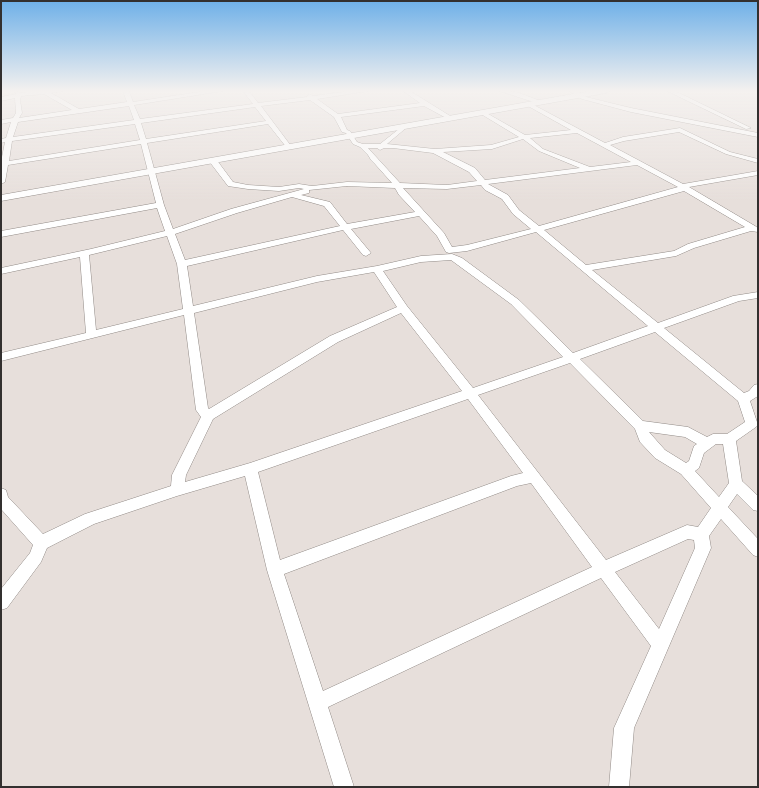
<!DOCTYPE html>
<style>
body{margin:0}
#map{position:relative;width:759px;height:788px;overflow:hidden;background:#e7dfdb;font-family:Barlow,sans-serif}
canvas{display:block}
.frame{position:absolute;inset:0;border:2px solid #33302f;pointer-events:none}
</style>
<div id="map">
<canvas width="759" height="788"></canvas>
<div class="frame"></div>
</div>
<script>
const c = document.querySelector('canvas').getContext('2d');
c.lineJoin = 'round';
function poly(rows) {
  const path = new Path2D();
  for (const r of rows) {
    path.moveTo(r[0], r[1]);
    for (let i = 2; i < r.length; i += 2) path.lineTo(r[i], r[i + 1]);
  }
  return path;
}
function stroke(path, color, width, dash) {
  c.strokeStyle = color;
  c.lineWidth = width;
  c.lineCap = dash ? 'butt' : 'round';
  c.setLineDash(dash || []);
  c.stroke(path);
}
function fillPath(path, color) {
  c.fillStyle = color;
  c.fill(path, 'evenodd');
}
const street = poly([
 [14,91,22,93,29,91,63,91,51,93,79,109,127,102,123,91,129,91,133,102,205,91,223,91,134,105,140,119,253,104,243,91,249,91,258,103,307,97,309,94,313,96,349,91,368,91,317,99,338,114,420,103,403,91,410,91,455,119,450,120,424,106,341,117,347,130,350,131,357,142,363,144,380,144,404,125,407,127,406,128,387,144,435,149,491,145,519,137,481,114,480,113,483,111,525,135,571,130,528,106,527,105,530,103,605,143,623,137,680,128,730,152,758,159,758,163,726,154,679,132,624,141,610,145,683,184,758,171,758,175,689,187,755,226,758,228,758,232,751,231,694,248,676,256,592,270,658,323,733,296,758,292,758,298,739,301,664,328,744,393,749,391,754,385,758,384,758,396,750,401,758,425,756,427,736,441,742,481,758,496,758,511,753,510,737,494,728,507,758,539,758,557,753,555,721,519,709,536,711,548,634,728,629,787,609,787,614,728,651,646,601,578,328,707,354,787,334,787,267,570,245,476,177,496,94,524,47,548,41,562,7,608,1,610,1,589,30,553,33,545,1,509,1,488,6,490,8,497,43,534,85,514,171,486,172,475,201,417,196,410,184,315,1,361,1,353,86,333,80,257,1,274,1,268,91,249,165,231,157,208,1,237,1,231,156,203,141,144,8,165,5,182,1,184,1,162,5,142,1,143,1,139,6,138,11,122,1,124,1,120,13,118,16,113,15,98,1,101,1,97,16,94,14,91],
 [44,94,72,110,19,118,22,113,20,100,21,96,44,94],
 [310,100,334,117,342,132,346,133,353,144,360,147,368,155,371,160,375,164,392,183,347,182,312,186,299,184,279,187,248,185,233,182,216,159,213,159,209,161,228,186,248,189,279,191,299,188,304,189,231,209,173,229,164,205,147,143,268,124,287,148,291,148,291,146,261,106,310,100],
 [129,106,134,120,13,137,18,122,129,106],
 [255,107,266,121,146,139,141,123,255,107],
 [135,124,140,140,9,161,12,141,135,124],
 [577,133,631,162,590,167,543,149,530,138,577,133],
 [523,139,539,151,580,168,485,180,475,168,443,152,492,149,523,139],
 [368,148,377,148,380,150,384,148,393,148,433,153,469,172,477,181,447,185,400,183,368,148],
 [637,165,678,187,539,226,519,210,508,195,488,184,637,165],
 [481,185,485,190,502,199,513,214,531,229,467,245,452,247,444,233,403,188,447,189,481,185],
 [347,186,395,188,399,195,415,212,347,224,330,202,301,195,309,193,309,190,347,186],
 [684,191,745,227,688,244,674,251,586,265,544,230,684,191],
 [292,197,324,206,340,226,185,260,175,234,237,213,292,197],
 [419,216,437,236,446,252,449,253,467,251,536,232,648,326,573,353,519,300,462,258,452,254,421,256,377,266,317,276,193,306,187,266,343,230,363,255,366,256,371,253,351,229,419,216],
 [167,236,177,264,183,309,96,330,89,255,167,236],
 [451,260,511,304,563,357,473,388,407,306,383,271,421,262,451,260],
 [374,272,397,307,330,336,209,409,208,408,194,313,317,282,374,272],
 [401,313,462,391,250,463,185,482,186,475,213,419,338,342,401,313],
 [655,332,738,401,745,422,727,434,713,434,707,437,688,427,643,421,580,359,655,332],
 [570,363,635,429,640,442,655,458,681,474,711,508,698,527,687,525,606,560,478,395,570,363],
 [468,399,523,473,511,476,280,560,258,472,468,399],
 [649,432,685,437,697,444,694,446,689,461,686,463,665,450,649,432],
 [716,444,723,444,729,483,719,497,695,471,699,468,704,453,716,444],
 [531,483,592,567,323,691,284,574,517,486,531,483],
 [688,539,694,540,695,548,659,629,615,572,688,539],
 [499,91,517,92,543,102,540,104,499,91],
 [569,91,577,91,586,97,631,108,758,133,758,137,631,112,582,99,569,91],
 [667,91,675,91,751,128,746,129,667,91]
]);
const secondary = poly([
 [590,91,610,91,606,93,1,201,1,195,590,91]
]);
stroke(street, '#918a86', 1);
stroke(secondary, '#918a86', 1);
fillPath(street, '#fff');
fillPath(secondary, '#fff');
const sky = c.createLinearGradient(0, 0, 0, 202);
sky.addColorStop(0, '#6eb0e8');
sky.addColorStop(0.45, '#f4f1ef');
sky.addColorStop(1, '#f4f1ef00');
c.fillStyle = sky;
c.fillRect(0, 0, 759, 202);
</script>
